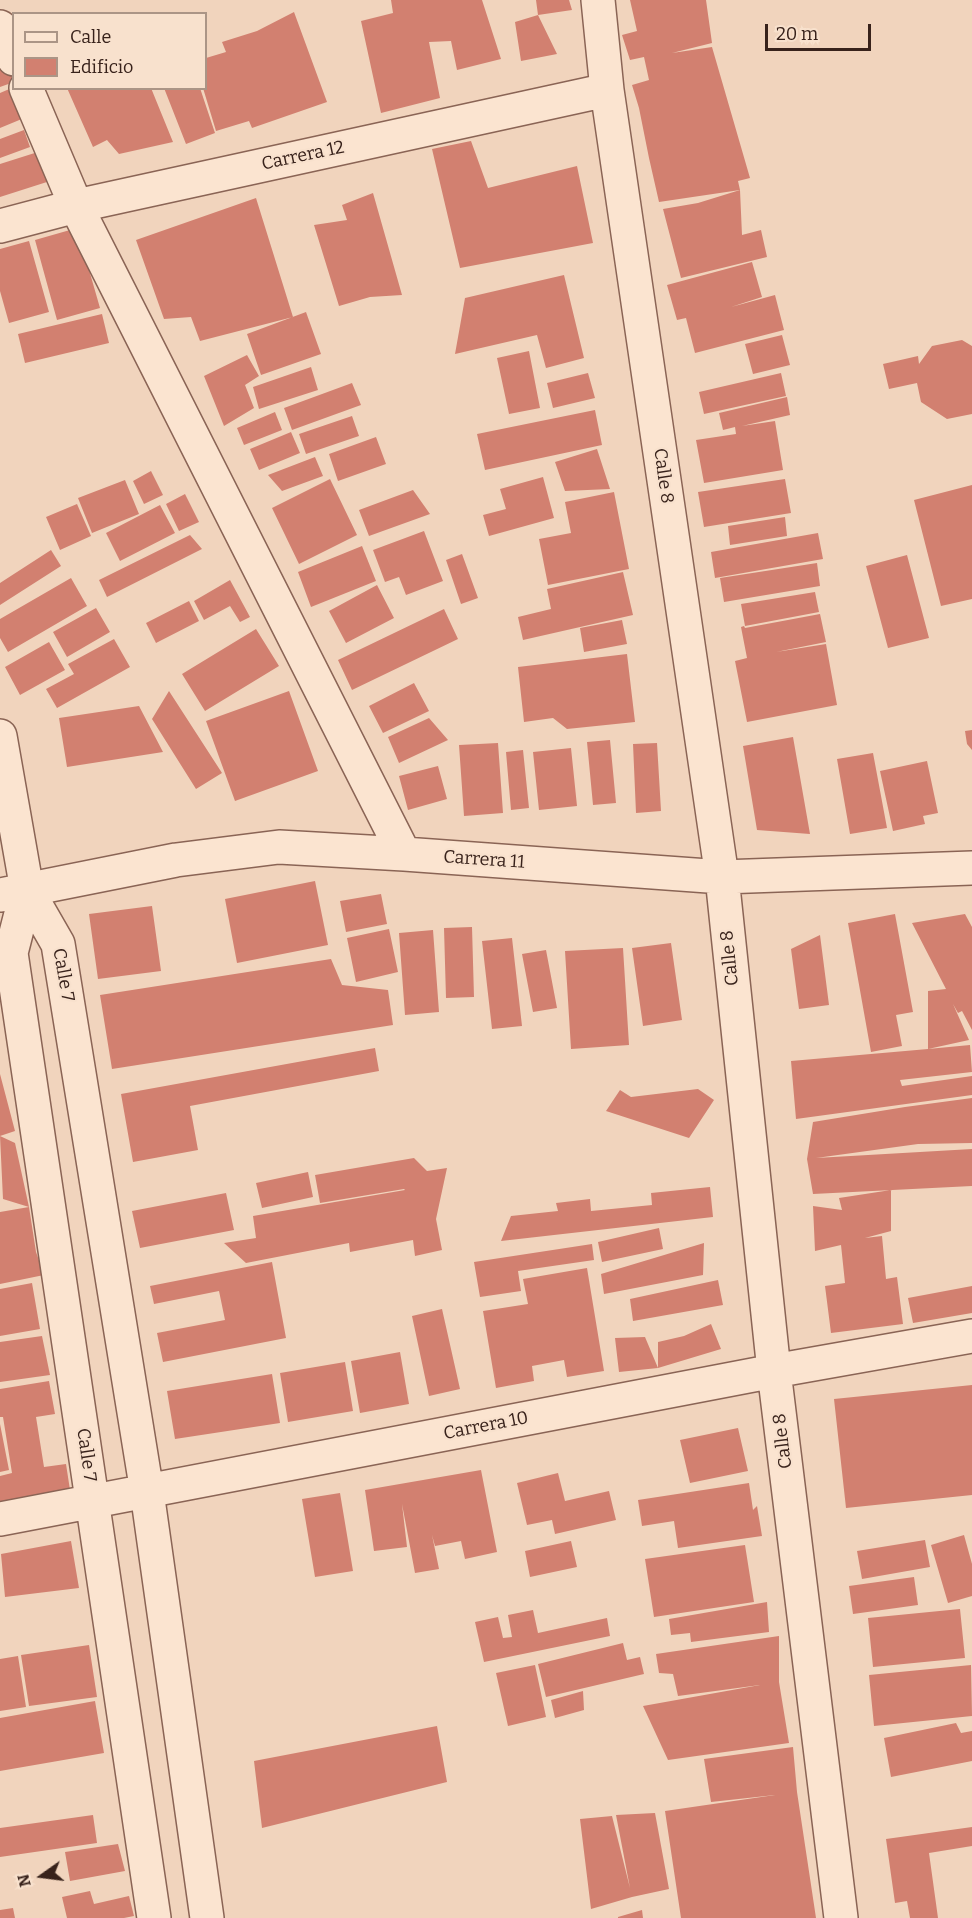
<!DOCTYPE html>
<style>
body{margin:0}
#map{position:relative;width:972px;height:1918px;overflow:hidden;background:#f1d4bd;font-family:Bitter,serif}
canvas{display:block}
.legend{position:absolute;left:12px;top:12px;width:195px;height:78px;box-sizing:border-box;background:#f8e1cd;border:2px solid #ab9586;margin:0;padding:8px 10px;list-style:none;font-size:18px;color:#38221b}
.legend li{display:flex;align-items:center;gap:12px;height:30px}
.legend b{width:30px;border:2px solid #ab9586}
.north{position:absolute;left:12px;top:1846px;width:60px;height:60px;-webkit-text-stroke:4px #f8e1cd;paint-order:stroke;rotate:256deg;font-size:16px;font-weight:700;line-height:24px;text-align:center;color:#38221b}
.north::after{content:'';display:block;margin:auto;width:21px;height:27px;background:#38221b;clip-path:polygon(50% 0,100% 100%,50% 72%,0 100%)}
.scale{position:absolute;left:765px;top:24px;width:106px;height:27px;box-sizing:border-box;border:3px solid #38221b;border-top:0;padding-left:8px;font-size:18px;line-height:21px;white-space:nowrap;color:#38221b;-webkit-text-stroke:4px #f8e1cd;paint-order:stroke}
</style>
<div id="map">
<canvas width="972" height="1918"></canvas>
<ul class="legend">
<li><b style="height:8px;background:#fbe4d0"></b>Calle</li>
<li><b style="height:16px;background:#d28070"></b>Edificio</li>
</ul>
<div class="north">N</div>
<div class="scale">20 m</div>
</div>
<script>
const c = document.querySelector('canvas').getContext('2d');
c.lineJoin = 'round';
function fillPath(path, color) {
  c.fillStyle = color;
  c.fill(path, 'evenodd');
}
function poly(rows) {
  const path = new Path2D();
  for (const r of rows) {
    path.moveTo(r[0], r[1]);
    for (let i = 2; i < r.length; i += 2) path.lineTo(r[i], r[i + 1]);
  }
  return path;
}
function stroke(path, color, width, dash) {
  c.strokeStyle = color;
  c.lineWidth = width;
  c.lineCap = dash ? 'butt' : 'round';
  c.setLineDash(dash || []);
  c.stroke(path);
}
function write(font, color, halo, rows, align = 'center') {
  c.font = font + ' Bitter,serif';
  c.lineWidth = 4.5;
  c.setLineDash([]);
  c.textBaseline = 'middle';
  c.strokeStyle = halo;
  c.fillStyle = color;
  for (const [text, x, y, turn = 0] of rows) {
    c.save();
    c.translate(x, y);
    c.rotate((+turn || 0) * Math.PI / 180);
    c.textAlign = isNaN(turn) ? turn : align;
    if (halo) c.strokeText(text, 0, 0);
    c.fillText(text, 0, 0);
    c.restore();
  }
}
const building = poly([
 [391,0,482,0,501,59,457,70,451,41,429,42,440,98,381,113,361,21,393,13],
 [536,0,569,0,572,10,538,15],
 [630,0,706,0,712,43,672,53,712,47,750,178,738,181,740,190,659,202,649,158,639,108,632,85,649,80,644,57,630,60,622,35,637,31],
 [294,12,327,102,252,128,249,121,216,131,203,88,206,88,206,58,226,52,222,42,257,31],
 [538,15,557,54,521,61,515,22],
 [5,59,14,82,0,87,0,61],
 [14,87,29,116,0,128,0,93],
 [67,88,151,88,173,142,119,154,107,140,93,147],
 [164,88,200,88,215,133,186,144],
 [24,130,30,147,0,158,0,139],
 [471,141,488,188,577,166,593,243,460,268,432,149],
 [41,151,50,181,0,197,0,164],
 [740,190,742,235,761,230,767,257,681,278,663,209,698,203],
 [373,193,402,295,370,297,339,306,314,225,347,220,342,205],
 [256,198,293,317,200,341,191,317,164,319,136,240],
 [77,228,100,308,57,320,35,240],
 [29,241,49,312,9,323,0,291,0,249],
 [752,262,762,297,731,307,775,295,784,330,695,353,686,318,677,320,667,285],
 [564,275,584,358,546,368,537,335,455,354,465,298],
 [306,312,321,354,261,375,247,334],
 [102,314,109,343,25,363,18,334],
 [782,335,790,365,753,374,745,344],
 [962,340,972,346,972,414,947,419,921,402,917,383,889,389,883,364,918,356,919,364,932,346],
 [529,351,540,408,509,414,497,358],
 [247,355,259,376,245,385,254,408,224,426,204,376],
 [311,367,318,390,259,409,253,387],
 [588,373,595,398,553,408,547,383],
 [781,373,786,396,704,414,699,392],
 [352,383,361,405,292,430,284,408],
 [787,397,790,415,742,426,775,421,783,470,704,483,696,440,736,434,735,427,723,430,719,413],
 [595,410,602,445,485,470,477,434],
 [275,412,282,430,244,445,237,428],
 [352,416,359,436,306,454,299,434],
 [291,432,300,453,259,470,250,449],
 [376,437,386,464,338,481,329,454],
 [597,449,610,489,565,491,555,462],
 [315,457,323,476,282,491,268,475],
 [151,471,163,495,144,504,133,481],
 [543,477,554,518,489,536,483,515,506,509,500,489],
 [330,479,357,535,299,564,272,508],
 [785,479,791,513,704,527,698,492],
 [125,480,139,514,92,533,78,498],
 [972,485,972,599,941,606,914,500],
 [413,490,430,514,369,536,359,510],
 [614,492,629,569,548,585,539,539,571,533,565,502],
 [185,494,199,522,179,531,166,504],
 [77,504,91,536,60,550,46,517],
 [160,505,175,533,120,561,106,533],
 [785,517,787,536,730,545,728,526],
 [424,531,443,581,406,595,399,577,385,582,373,550],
 [818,533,823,559,715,578,711,552],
 [190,535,202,549,107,597,99,580],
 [362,546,376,581,311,607,298,572],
 [51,550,61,566,0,605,0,583],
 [462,554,478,598,461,604,446,560],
 [907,555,929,638,888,648,866,566],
 [817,563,820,586,724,602,720,578],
 [623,572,633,615,523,640,518,617,551,609,547,589],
 [71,578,87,606,8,652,0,638,0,619],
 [230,580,250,617,240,622,230,606,204,620,194,601],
 [377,585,394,618,346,643,329,611],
 [815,592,819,612,745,626,741,604],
 [189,601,199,621,156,643,146,623],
 [96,608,110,632,67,657,53,632],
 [444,609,458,639,352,690,338,660],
 [820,614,826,642,776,652,826,644,837,705,747,722,735,661,747,658,741,627,744,626,745,628],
 [622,620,627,644,584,652,580,628],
 [256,629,279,666,205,711,182,674],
 [114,639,130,667,57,708,46,689,74,674,68,664],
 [49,642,65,670,20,695,5,667],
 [627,654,635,722,567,729,553,718,524,722,518,667],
 [414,683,429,711,383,733,369,706],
 [169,691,222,773,196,789,152,719],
 [289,691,318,771,235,801,206,721],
 [139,706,163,752,67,767,59,718],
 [429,718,448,740,399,763,388,737],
 [972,730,972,750,967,744,965,731],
 [793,737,810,834,757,830,743,746],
 [610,740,616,803,593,805,587,742],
 [498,743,503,813,464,816,459,745],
 [657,743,661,811,636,813,633,744],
 [571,748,577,806,539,810,533,752],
 [523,750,529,808,511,810,506,752],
 [873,753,887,828,850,834,837,759],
 [927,761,938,813,923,816,925,824,893,831,880,771],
 [438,766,447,799,408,810,399,776],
 [315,881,328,945,237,963,225,899],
 [381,894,387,924,346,932,340,901],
 [152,906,161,971,98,979,89,914],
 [895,914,913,1012,896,1015,902,1046,871,1052,848,923],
 [965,914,972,927,972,1030,962,1011,958,1013,953,1004,969,1040,928,1049,970,1045,972,1072,900,1080,902,1086,972,1076,972,1095,796,1119,791,1061,928,1049,928,991,946,989,912,923],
 [472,927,474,997,446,998,444,928],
 [389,929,398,972,356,982,347,938],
 [433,930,439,1012,405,1015,399,933],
 [820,935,829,1005,799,1009,791,949],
 [512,938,522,1026,492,1029,482,941],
 [671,943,682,1020,643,1026,632,948],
 [623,948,629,1045,571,1049,565,951],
 [546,950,557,1008,533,1012,522,954],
 [331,959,342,985,388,990,393,1025,112,1069,100,995],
 [375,1048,379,1071,190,1106,198,1150,133,1162,121,1094],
 [0,1074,15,1131,0,1136],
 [698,1089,714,1100,689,1138,606,1111,620,1090,631,1097],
 [972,1098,972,1143,918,1144,816,1158,972,1149,972,1186,813,1194,807,1159,813,1122,905,1107],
 [0,1136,15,1143,29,1207,3,1199],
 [414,1158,427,1171,447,1168,436,1219,442,1250,415,1256,413,1240,350,1252,349,1243,246,1263,224,1243,256,1238,253,1216,405,1190,404,1189,320,1203,315,1175],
 [308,1172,313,1197,262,1208,256,1183],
 [710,1187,713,1217,501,1241,511,1216,558,1211,556,1203,590,1199,591,1211,652,1205,651,1193],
 [891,1190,891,1231,865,1238,882,1236,886,1279,897,1277,903,1324,831,1333,825,1286,845,1283,841,1245,815,1251,813,1206,842,1210,839,1198],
 [226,1193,234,1230,140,1248,132,1211],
 [29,1207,36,1252,44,1275,0,1284,0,1212],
 [659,1228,663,1249,602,1262,598,1242],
 [704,1243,703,1275,604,1294,601,1274],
 [592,1244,594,1260,518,1271,521,1291,480,1297,474,1262],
 [272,1262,286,1338,163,1362,157,1333,225,1320,219,1291,154,1304,150,1286],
 [587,1268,604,1371,567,1377,564,1360,532,1366,534,1381,496,1388,483,1311,528,1304,523,1279],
 [718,1280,723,1305,633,1321,630,1299],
 [32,1283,40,1329,0,1336,0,1289],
 [972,1286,972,1313,913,1323,908,1298],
 [442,1309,460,1389,429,1396,412,1316],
 [711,1324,721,1349,658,1368,658,1342,684,1336],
 [42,1336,50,1375,0,1382,0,1342],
 [645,1337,658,1368,619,1372,615,1338],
 [400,1352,409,1404,360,1413,351,1361],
 [345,1362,353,1411,288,1422,280,1373],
 [272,1374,280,1423,175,1439,167,1391],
 [49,1381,55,1414,36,1417,44,1467,66,1464,70,1490,0,1502,0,1476,12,1473,3,1417,0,1417,0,1389],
 [972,1385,972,1495,846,1508,834,1399],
 [0,1424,9,1470,0,1472],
 [738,1428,748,1471,690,1483,680,1440],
 [481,1470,497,1552,465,1559,461,1541,435,1546,432,1535,439,1569,415,1573,402,1504,407,1547,374,1551,365,1490],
 [558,1473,565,1501,609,1491,616,1520,555,1534,552,1520,527,1525,517,1483],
 [749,1483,753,1510,757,1506,762,1536,678,1548,674,1521,642,1526,638,1500],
 [340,1493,353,1571,315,1577,302,1499],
 [964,1535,972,1564,972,1596,948,1603,931,1545],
 [925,1540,930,1567,862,1579,857,1551],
 [71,1541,79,1588,5,1597,1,1554],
 [571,1541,577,1567,530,1577,525,1551],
 [745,1545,754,1602,654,1617,645,1559],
 [914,1577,918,1605,853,1614,849,1586],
 [767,1602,769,1632,691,1642,690,1633,671,1635,669,1619],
 [960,1609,965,1658,873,1667,868,1618],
 [533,1610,538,1633,607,1618,610,1636,484,1662,475,1622,498,1617,503,1638,512,1637,508,1615],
 [779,1636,779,1682,789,1743,668,1760,643,1706,760,1685,678,1696,673,1674,659,1673,656,1654],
 [623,1643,627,1660,640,1657,644,1674,546,1697,538,1664],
 [89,1645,97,1697,29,1706,21,1655],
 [18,1656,26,1707,0,1711,0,1659],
 [535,1665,546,1717,508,1726,496,1673],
 [971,1665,972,1716,874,1726,869,1675],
 [583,1691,584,1710,555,1718,551,1700],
 [95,1701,104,1753,0,1771,0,1718],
 [956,1723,961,1733,972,1731,972,1761,891,1777,884,1738],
 [437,1726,447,1782,262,1828,254,1761],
 [793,1747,797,1792,816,1918,681,1918,665,1811,775,1795,711,1802,704,1759],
 [655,1813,669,1889,632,1897,591,1909,580,1819,612,1816,630,1888,616,1815],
 [93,1815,97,1843,0,1857,0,1828],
 [972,1827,972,1846,929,1853,938,1918,910,1918,907,1901,895,1903,886,1839],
 [118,1844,125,1871,70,1881,65,1852],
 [90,1891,94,1904,129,1896,134,1916,124,1918,67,1918,62,1897],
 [13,1908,15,1918,0,1918,0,1910],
 [642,1910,643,1918,618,1918,618,1917]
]);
const minor = poly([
 [598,0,607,90,722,877,774,1371,841,1918],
 [0,27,14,59],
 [26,88,76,206,404,854],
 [0,226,76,206,607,90],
 [0,736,27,890,58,944,147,1492,207,1918],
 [27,890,11,953,154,1918],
 [0,895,176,860,279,847,404,854,722,877,972,868],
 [0,1519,774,1371,972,1336]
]);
const streetNames = [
 ["Carrera 12",303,156,-12],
 ["Calle 8",663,476,82],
 ["Carrera 11",484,860,4],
 ["Calle 8",730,958,-96],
 ["Calle 7",63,975,80],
 ["Carrera 10",486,1426,-11],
 ["Calle 8",783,1441,-97],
 ["Calle 7",86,1455,82]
];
fillPath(building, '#d28070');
stroke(minor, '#8a6455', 36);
stroke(minor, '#fbe4d0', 33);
write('18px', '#38221b', '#f8e1cd', streetNames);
</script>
